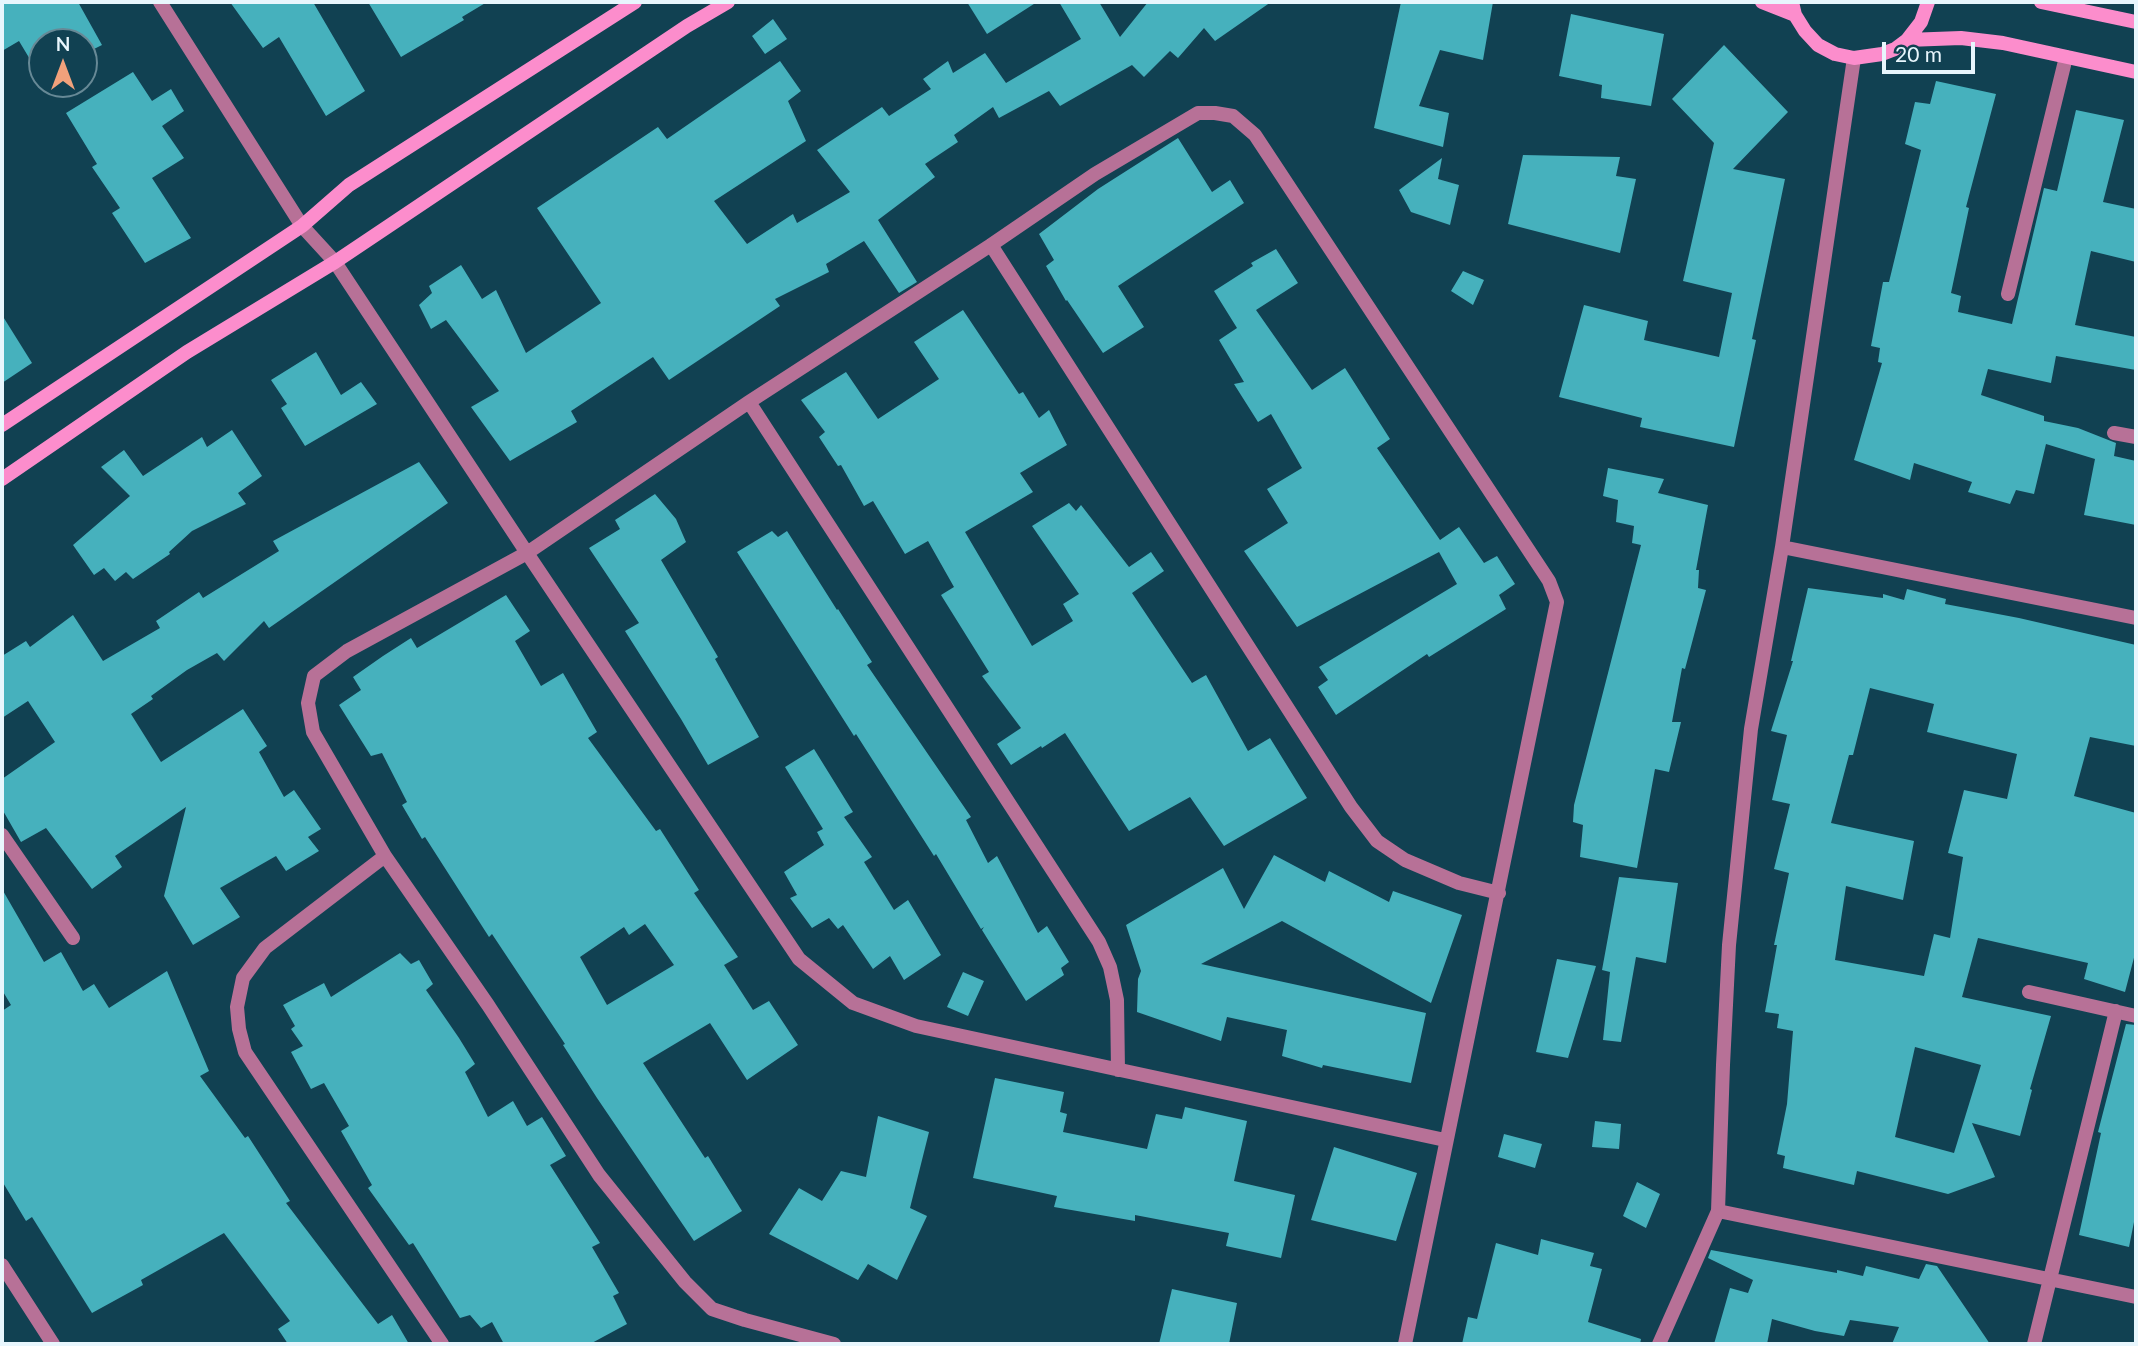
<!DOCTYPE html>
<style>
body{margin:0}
#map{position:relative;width:2138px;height:1346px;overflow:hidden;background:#114152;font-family:Lato,sans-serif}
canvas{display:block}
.frame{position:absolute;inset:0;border:4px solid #e8f6fd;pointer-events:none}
.north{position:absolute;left:28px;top:28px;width:70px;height:70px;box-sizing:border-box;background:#114152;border:2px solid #678996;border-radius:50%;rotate:0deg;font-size:19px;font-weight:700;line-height:28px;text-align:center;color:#e8f6fd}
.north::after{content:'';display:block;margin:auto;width:24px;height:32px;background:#f1a17b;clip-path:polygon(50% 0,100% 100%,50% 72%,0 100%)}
.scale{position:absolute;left:1882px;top:42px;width:93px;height:32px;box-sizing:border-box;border:4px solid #e8f6fd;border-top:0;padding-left:9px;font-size:21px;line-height:24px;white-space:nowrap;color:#e8f6fd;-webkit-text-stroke:5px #114152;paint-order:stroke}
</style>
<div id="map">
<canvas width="2138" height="1346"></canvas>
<div class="frame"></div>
<div class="north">N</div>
<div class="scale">20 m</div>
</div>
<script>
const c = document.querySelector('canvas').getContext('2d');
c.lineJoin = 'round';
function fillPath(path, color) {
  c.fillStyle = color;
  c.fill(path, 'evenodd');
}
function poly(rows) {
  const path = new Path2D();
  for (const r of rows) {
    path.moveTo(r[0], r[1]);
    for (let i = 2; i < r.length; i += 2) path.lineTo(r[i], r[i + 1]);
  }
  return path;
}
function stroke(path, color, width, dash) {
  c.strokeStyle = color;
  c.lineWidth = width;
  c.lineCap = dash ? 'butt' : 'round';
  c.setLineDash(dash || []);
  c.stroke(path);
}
const building = poly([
 [2,2,78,2,102,45,84,54,84,42,42,42,42,75,40,76,19,41,2,51],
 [230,2,313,2,365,91,326,116,279,37,263,48],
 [368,2,487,2,462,17,464,20,401,57],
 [967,2,1037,2,987,34],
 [1059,2,1099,2,1120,37,1148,2,1271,2,1215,41,1204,28,1178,58,1170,51,1144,77,1132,65,1060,106,1049,91,999,118,993,107,954,135,958,142,925,164,935,177,878,220,917,282,899,293,864,241,826,264,829,272,775,299,780,306,669,380,653,357,571,411,577,422,510,461,471,407,499,391,446,320,431,329,419,305,432,293,429,286,461,265,482,299,496,290,526,353,601,303,537,208,658,127,667,139,780,61,801,91,788,101,806,141,714,201,747,244,793,214,797,223,850,192,817,150,882,107,889,116,931,89,923,79,948,61,953,73,985,53,1006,83,1081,39],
 [1401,2,1493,2,1483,60,1440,50,1419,106,1449,113,1443,147,1374,128],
 [1571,14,1664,34,1651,106,1601,98,1602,85,1559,76],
 [773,19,787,39,765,54,752,36],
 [1724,45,1788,112,1733,169,1785,179,1752,339,1756,340,1734,447,1640,427,1642,418,1559,397,1584,305,1648,321,1644,340,1719,357,1732,293,1683,281,1714,143,1672,99],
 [133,72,152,101,171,89,184,111,162,126,184,158,152,178,191,238,145,263,112,213,120,208,92,167,97,164,66,113],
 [1936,81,1996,94,1966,207,1969,208,1951,293,1961,296,1958,312,2012,324,2044,188,2057,191,2076,110,2124,120,2103,202,2136,209,2136,262,2091,251,2075,325,2136,337,2136,370,2056,356,2051,383,1988,369,1981,395,2044,416,2044,421,2078,428,2116,443,2114,456,2136,461,2136,525,2084,515,2095,459,2046,444,2034,494,2016,490,2010,504,1968,492,1972,482,1914,463,1910,480,1854,460,1882,363,1878,362,1880,348,1871,346,1883,282,1889,282,1921,150,1905,144,1915,102,1930,104],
 [1178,138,1212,192,1230,180,1244,203,1118,286,1144,327,1103,353,1067,300,1066,301,1046,266,1054,260,1039,234,1098,189],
 [1523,155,1620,157,1616,176,1636,179,1620,253,1508,224],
 [1442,158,1438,179,1459,185,1450,225,1411,212,1399,190],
 [1276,249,1298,283,1256,310,1312,390,1345,368,1390,439,1377,448,1440,540,1459,527,1484,563,1497,556,1515,584,1499,595,1506,609,1429,657,1427,654,1336,715,1318,687,1328,680,1319,667,1457,584,1439,552,1297,627,1244,551,1288,523,1267,489,1302,468,1271,414,1258,422,1234,384,1244,382,1219,340,1237,328,1214,291,1253,266,1251,263],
 [1463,271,1484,280,1473,305,1451,291],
 [963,310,1019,394,1023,392,1039,418,1049,410,1067,445,1020,473,1033,492,965,532,1032,646,1073,621,1063,604,1079,594,1032,526,1069,503,1076,511,1081,505,1129,567,1151,552,1164,571,1132,593,1192,683,1206,675,1248,751,1270,738,1307,798,1224,846,1190,797,1129,831,1065,733,1042,748,1041,746,1011,765,997,744,1021,728,982,676,989,672,941,595,954,587,928,541,905,554,873,501,864,506,841,465,838,466,819,437,825,432,801,400,846,372,878,419,939,379,914,342],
 [2,315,32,363,2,383],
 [316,352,341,395,361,382,377,404,305,446,281,408,287,404,271,380],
 [232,430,262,476,238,493,246,504,192,531,169,552,170,554,133,579,126,572,115,581,104,568,94,575,73,545,130,496,101,467,124,450,143,476,202,437,207,447],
 [419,462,448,503,269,628,264,621,224,661,217,653,187,670,151,696,153,699,131,714,161,762,243,709,267,746,259,752,284,797,294,790,321,829,308,837,319,851,286,871,276,856,220,888,240,917,193,945,164,896,186,807,115,856,122,867,92,889,46,828,21,842,2,809,2,779,55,742,28,701,2,718,2,656,26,641,30,647,73,615,103,661,160,628,156,621,199,592,203,598,279,551,273,541],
 [1608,468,1664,479,1658,493,1708,505,1696,570,1699,570,1698,588,1706,590,1685,669,1682,668,1672,722,1681,722,1669,772,1655,769,1637,868,1580,857,1583,825,1573,822,1574,805,1641,545,1632,543,1634,526,1616,522,1618,500,1603,496],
 [655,494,676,519,686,542,661,560,718,657,715,659,759,737,708,765,681,719,625,631,639,623,589,548,620,529,615,520],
 [772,531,778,537,787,531,837,610,838,609,872,662,867,665,971,817,966,820,988,863,997,856,1038,933,1047,926,1069,962,1061,968,1064,975,1026,1001,982,930,984,927,981,929,936,854,934,856,856,734,854,736,737,552],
 [1808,588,1883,598,1883,594,1904,600,1907,589,1946,599,1945,604,2019,618,2136,645,2136,746,2090,737,2074,796,2136,813,2136,950,2125,992,2084,979,2088,963,1978,938,1962,997,2051,1016,2030,1089,2032,1090,2020,1136,1972,1123,1995,1177,1948,1194,1857,1171,1854,1185,1783,1168,1785,1156,1777,1154,1787,1104,1793,1031,1777,1028,1779,1014,1765,1012,1777,945,1774,945,1789,873,1774,869,1790,804,1772,800,1787,735,1771,731,1793,661,1791,661],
 [1870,688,1934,704,1927,732,2017,754,2007,799,1964,790,1948,853,1963,857,1950,938,1934,934,1924,976,1835,960,1846,886,1903,900,1914,841,1831,823,1849,755,1853,755],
 [1915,1047,1981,1065,1954,1153,1895,1137],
 [506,595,530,631,515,641,541,686,563,673,597,732,588,738,656,831,660,829,699,890,694,893,738,957,724,965,753,1010,769,1001,798,1045,747,1080,710,1023,643,1063,705,1158,708,1156,742,1211,694,1241,597,1098,563,1045,565,1044,492,934,489,937,425,837,422,839,402,805,407,802,382,753,371,756,339,705,361,690,353,677,383,656,411,638,417,648],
 [645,924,674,965,607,1005,580,957,624,927,629,935],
 [814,749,853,812,844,817,872,857,864,862,894,910,908,900,941,955,904,980,890,956,873,969,843,925,838,929,829,918,812,928,790,898,797,895,784,872,824,845,817,832,823,829,785,767],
 [1274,855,1325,882,1329,871,1389,902,1393,891,1462,915,1431,1003,1282,921,1201,964,1426,1013,1411,1083,1323,1065,1322,1068,1282,1056,1287,1030,1227,1017,1221,1041,1137,1012,1138,979,1141,971,1126,925,1223,868,1244,909],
 [1619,877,1678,883,1666,963,1636,957,1621,1042,1603,1040,1610,972,1602,970],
 [2,889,44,962,61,952,83,991,94,984,109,1008,167,971,209,1071,200,1076,245,1138,248,1136,290,1201,286,1203,378,1324,392,1315,409,1344,288,1344,278,1329,290,1321,224,1233,141,1280,143,1285,92,1313,32,1217,26,1221,2,1181,2,1011,11,1005,2,990],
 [400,953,411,964,419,960,433,984,426,990,459,1038,475,1064,465,1072,488,1117,513,1101,527,1126,542,1117,566,1156,550,1165,600,1243,592,1247,619,1293,613,1296,627,1324,590,1344,504,1344,492,1322,481,1328,470,1315,460,1318,413,1243,409,1245,368,1188,372,1185,341,1131,349,1126,324,1083,311,1089,291,1052,303,1046,291,1029,295,1026,283,1005,324,983,331,997],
 [1557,959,1596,966,1568,1058,1536,1052],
 [963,972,984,981,968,1016,947,1007],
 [2126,1024,2136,1025,2136,1212,2129,1247,2079,1235,2101,1133,2098,1132],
 [995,1078,1064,1092,1060,1112,1067,1114,1063,1132,1147,1149,1156,1114,1182,1119,1185,1107,1247,1121,1234,1181,1295,1195,1281,1258,1226,1246,1229,1233,1135,1215,1135,1221,1054,1207,1057,1196,973,1178],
 [878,1116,929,1132,910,1208,927,1216,897,1280,868,1264,858,1280,769,1234,799,1188,822,1201,841,1171,866,1177],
 [1595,1121,1621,1124,1619,1149,1592,1147],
 [1504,1134,1542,1144,1535,1168,1498,1157],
 [1334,1147,1417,1173,1396,1241,1311,1220],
 [1637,1182,1660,1194,1646,1228,1623,1216],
 [1541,1239,1594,1253,1590,1266,1602,1269,1588,1322,1641,1339,1640,1344,1462,1344,1468,1317,1477,1319,1496,1243,1538,1255],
 [1711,1250,1837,1273,1837,1270,1863,1276,1866,1266,1919,1279,1926,1264,1937,1266,1990,1344,1892,1344,1899,1327,1850,1320,1844,1336,1815,1331,1772,1319,1767,1344,1714,1344,1730,1288,1748,1293,1753,1280,1708,1258],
 [1172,1289,1237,1303,1229,1344,1159,1344]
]);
const minor = poly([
 [160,2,302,226,335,262,527,553,799,959,853,1003,916,1026,1445,1140],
 [991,245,1351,807,1377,841,1405,860,1459,883,1499,893],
 [2008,294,2066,57],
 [749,402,1099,942,1110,967,1117,1000,1118,1070],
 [2114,433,2136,437],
 [1782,547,1854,58],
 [2,835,73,938],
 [385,856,265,948,243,978,237,1007,239,1029,245,1052,442,1344],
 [2029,992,2136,1016],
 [1718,1211,2136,1297],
 [834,1344,745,1320,712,1309,685,1282,599,1175,488,1005,385,856,313,732,308,703,314,676,347,651,527,553,749,402,991,245,1095,174,1198,113,1215,113,1233,116,1255,135,1549,581,1557,602,1405,1344],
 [1659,1344,1718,1211,1723,1065,1729,945,1751,729,1782,547,2136,618],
 [2034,1344,2116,1011]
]);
const tertiary = poly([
 [2,1265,53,1344]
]);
const secondary = poly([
 [1762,2,1795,15],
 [1792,2,1795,15,1805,31,1818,45,1835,54,1854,58,1882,54,1895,49,1907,40,1921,22,1928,2],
 [2041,2,2136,22],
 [1907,40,1961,38,2003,43,2136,72],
 [2,425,302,226,349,185,635,2],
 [2,479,187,352,335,262,687,26,728,2]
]);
fillPath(building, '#46b1bd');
stroke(minor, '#b77197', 14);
stroke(tertiary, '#b77197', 14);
stroke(secondary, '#fc8dcc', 14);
</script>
